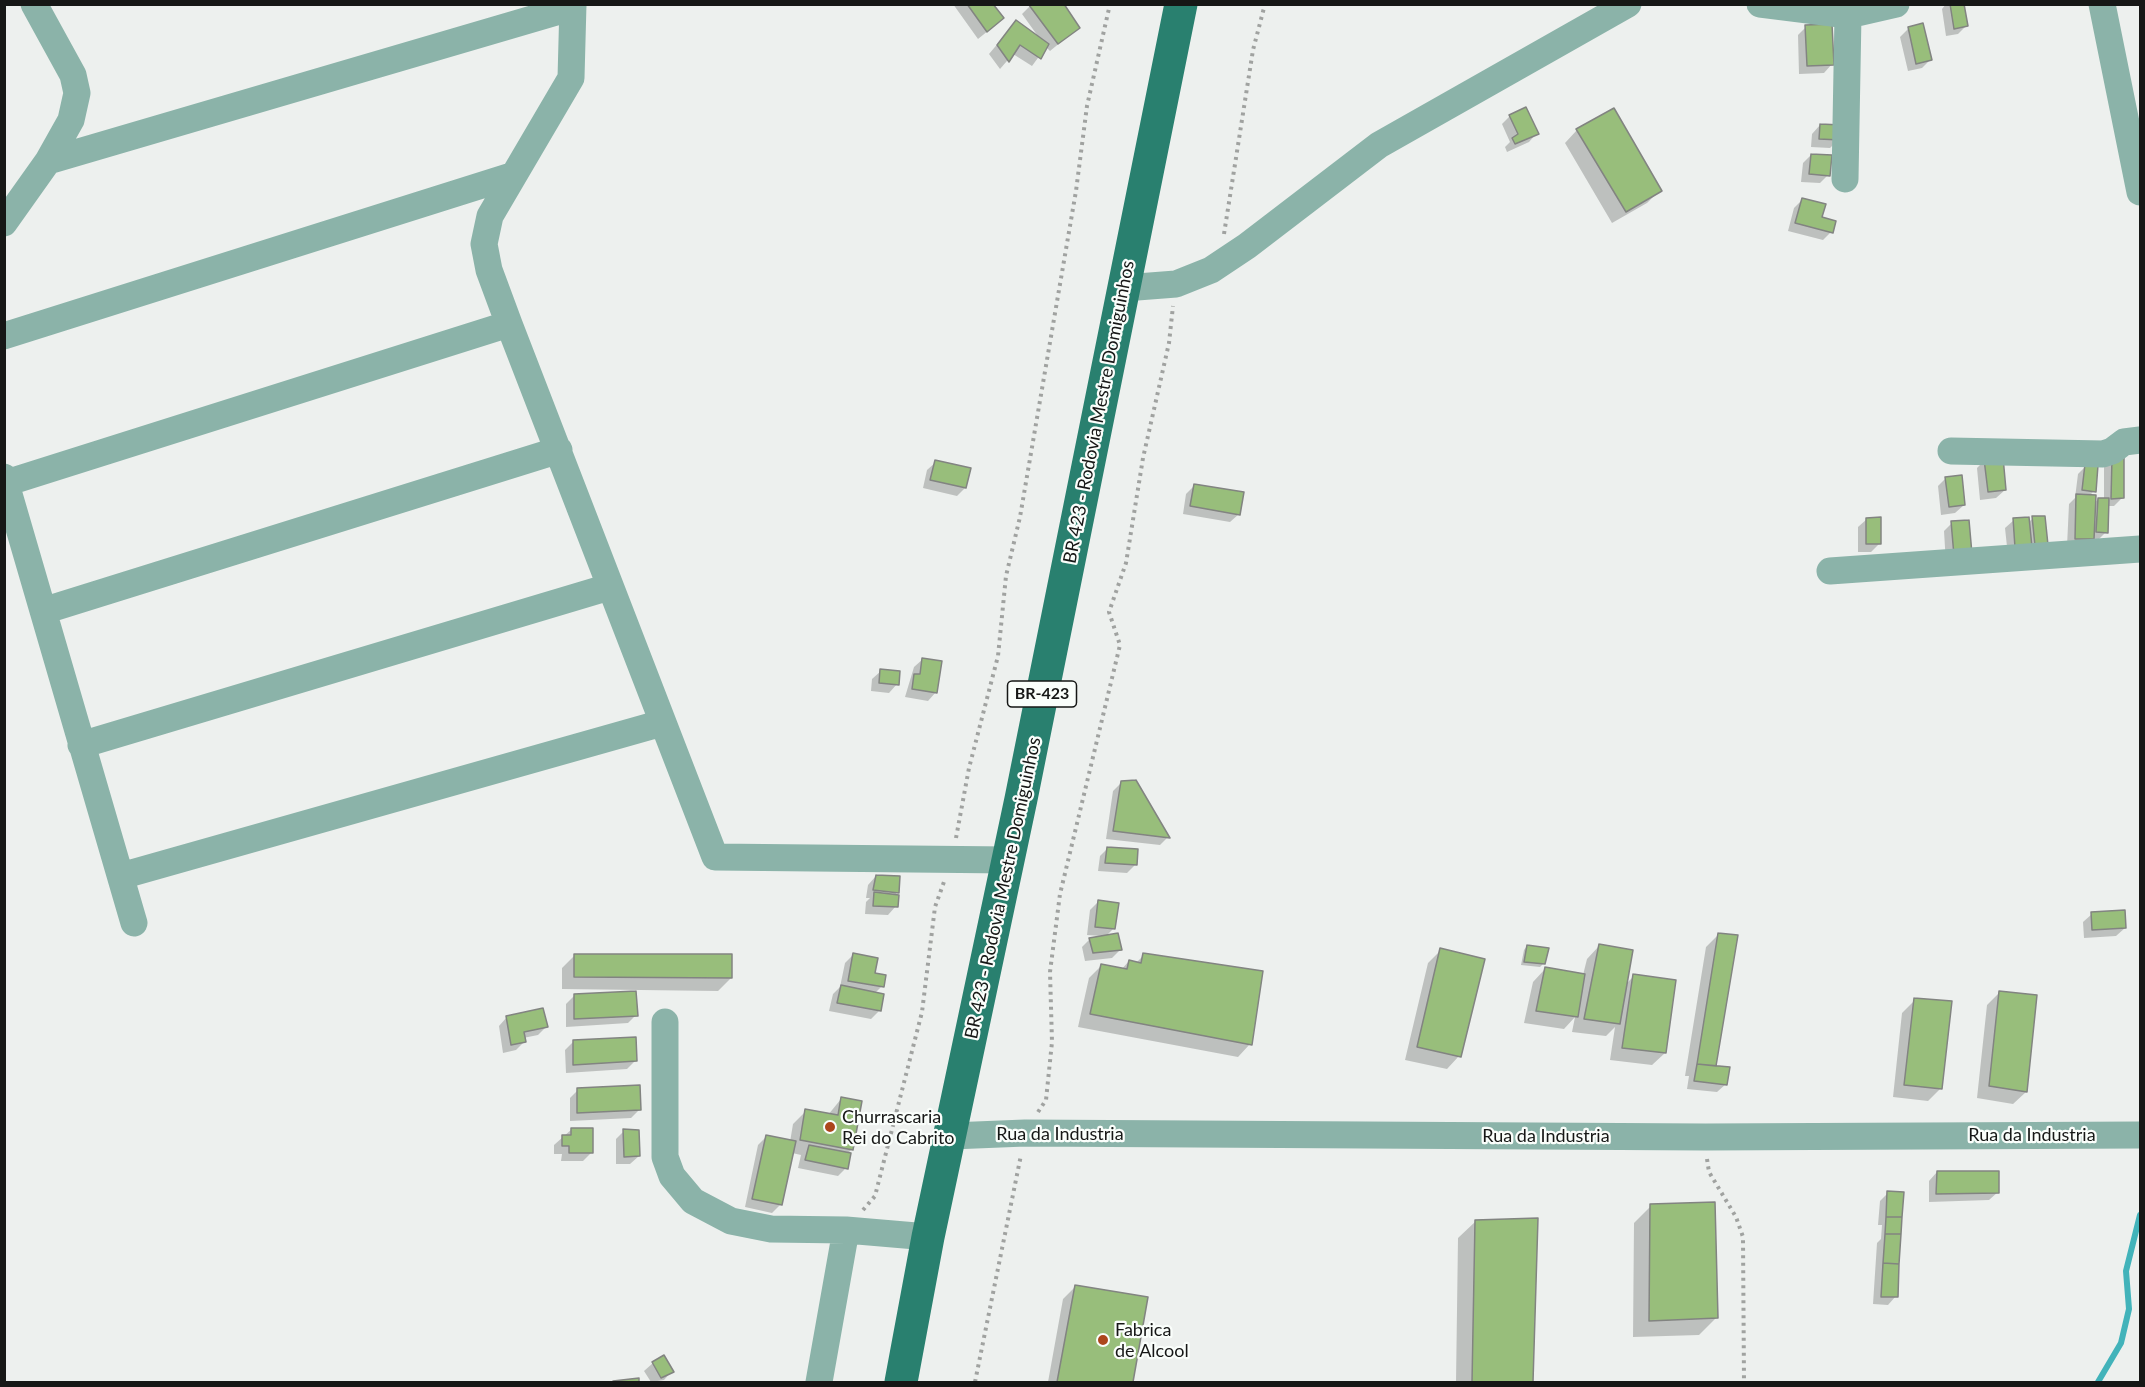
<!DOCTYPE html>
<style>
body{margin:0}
#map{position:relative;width:2145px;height:1387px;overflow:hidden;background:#edf0ee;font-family:Lato,sans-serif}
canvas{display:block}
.frame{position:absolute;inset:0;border:6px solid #161716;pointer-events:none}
</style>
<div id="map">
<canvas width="2145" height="1387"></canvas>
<div class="frame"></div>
</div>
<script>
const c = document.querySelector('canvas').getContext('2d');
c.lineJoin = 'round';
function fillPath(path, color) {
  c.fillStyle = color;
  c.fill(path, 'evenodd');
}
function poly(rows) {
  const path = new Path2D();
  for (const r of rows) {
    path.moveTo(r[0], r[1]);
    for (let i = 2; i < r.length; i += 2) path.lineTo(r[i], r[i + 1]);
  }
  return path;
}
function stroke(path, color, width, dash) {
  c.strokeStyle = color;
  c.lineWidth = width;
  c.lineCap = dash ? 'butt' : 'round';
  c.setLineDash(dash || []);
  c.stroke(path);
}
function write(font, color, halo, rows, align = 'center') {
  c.font = font + ' Lato,sans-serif';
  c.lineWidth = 4.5;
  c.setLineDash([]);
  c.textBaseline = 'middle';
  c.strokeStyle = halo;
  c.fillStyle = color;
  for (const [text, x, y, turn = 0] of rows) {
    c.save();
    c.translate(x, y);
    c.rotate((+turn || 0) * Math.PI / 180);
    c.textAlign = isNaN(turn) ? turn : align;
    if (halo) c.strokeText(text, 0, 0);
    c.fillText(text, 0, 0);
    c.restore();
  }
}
const shadow = poly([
 [953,4,991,4,994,26,978,39],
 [1032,4,1062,4,1078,28,1050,51,1046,47,1032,66,1013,54,1000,69,989,54,1016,22,1040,39,1022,14],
 [1946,4,1963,4,1966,26,1958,34,1946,36,1942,9],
 [1806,27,1832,64,1824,73,1799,74,1798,35],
 [1909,28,1930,60,1922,68,1908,71,1900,37],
 [1510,116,1537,133,1529,142,1507,152,1505,147,1510,142,1502,124],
 [1820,125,1839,139,1830,148,1811,147,1812,134],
 [1577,130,1660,190,1647,203,1612,223,1565,143],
 [1811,155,1828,175,1820,183,1801,182,1803,163],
 [1802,200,1831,232,1823,240,1788,231,1794,208],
 [2112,458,2122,498,2114,506,2107,506,2106,532,2098,540,2067,546,2069,504,2075,498,2078,474,2086,466,2094,491,2089,496,2094,504,2098,499,2104,499,2104,467],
 [1985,460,2005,490,1996,498,1980,500,1977,468],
 [936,462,965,488,957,496,923,488,927,470],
 [1946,478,1964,505,1955,513,1941,515,1938,486],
 [1194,486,1239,514,1230,522,1183,514,1186,494],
 [2033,518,2046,544,2008,556,2005,528,2014,520,2028,523],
 [1867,519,1880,543,1871,552,1858,552,1858,527],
 [1967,521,1946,564,1944,531,1952,523],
 [923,659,936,692,928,701,905,697,914,667],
 [881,671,897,684,889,693,871,691,872,679],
 [1122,782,1168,837,1160,845,1106,839,1113,791],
 [1108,848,1135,865,1127,873,1098,871,1100,856],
 [876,876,897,892,894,896,896,906,888,915,865,914,866,902,870,898,866,898,868,885],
 [1098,902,1114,928,1105,937,1120,950,1112,958,1085,961,1082,947,1090,939,1102,936,1087,935,1090,910],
 [2092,914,2125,928,2116,936,2084,938,2083,922],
 [1719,934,1714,1067,1726,1084,1717,1092,1687,1089,1689,1076,1685,1076,1706,947],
 [1527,946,1544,963,1540,967,1521,965,1524,950],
 [1599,946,1626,984,1634,976,1665,1053,1652,1065,1610,1060,1615,1027,1606,1036,1572,1032,1575,1017,1564,1029,1524,1023,1533,982,1545,969,1583,975,1587,959],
 [1441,950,1459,1056,1447,1069,1405,1060,1428,963],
 [575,955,731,978,718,991,562,989,562,968],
 [853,955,882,986,875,993,880,1010,871,1019,829,1011,833,994,840,987,845,963],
 [1144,955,1250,1044,1238,1057,1078,1027,1089,978,1102,965,1121,970,1129,961,1136,963],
 [2000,992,2026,1092,2013,1104,1977,1098,1987,1005],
 [574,996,636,1015,628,1023,566,1027,566,1004],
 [1915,1000,1941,1088,1928,1101,1893,1097,1902,1013],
 [507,1017,546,1027,538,1035,523,1038,524,1042,516,1050,503,1053,499,1026],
 [574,1041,635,1061,627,1069,566,1073,565,1050],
 [578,1090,640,1109,631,1118,570,1121,570,1098],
 [841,1099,852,1149,847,1154,846,1168,838,1176,798,1168,801,1155,792,1153,780,1205,772,1213,745,1207,758,1145,766,1137,790,1142,793,1124,806,1111,828,1115],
 [572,1129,591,1153,583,1161,561,1161,562,1154,554,1154,554,1145],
 [624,1131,639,1156,630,1164,616,1164,616,1139],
 [1937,1172,1998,1192,1989,1200,1929,1202,1929,1181],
 [1888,1193,1896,1296,1888,1305,1873,1304,1877,1243,1881,1239,1882,1225,1878,1225,1880,1201],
 [1651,1206,1716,1318,1699,1335,1633,1337,1634,1223],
 [1536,1220,1531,1382,1456,1382,1458,1238,1476,1221],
 [1076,1286,1147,1299,1131,1382,1048,1382,1063,1299],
 [653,1363,672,1371,664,1380,651,1382,644,1371]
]);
const stream = poly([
 [2098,1382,2121,1343,2129,1309,2126,1271,2140,1215]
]);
const building = poly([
 [967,4,993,4,1004,18,987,32,967,4],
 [1064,4,1080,28,1058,44,1029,5,1064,4],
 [1950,4,1964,4,1968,26,1954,29,1950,4],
 [1016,20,1049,44,1041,59,1020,45,1009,62,997,45,1016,20],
 [1923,23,1932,60,1916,64,1908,27,1923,23],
 [1832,24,1834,65,1807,66,1805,25,1832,24],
 [1526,107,1539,134,1515,144,1512,138,1518,134,1509,115,1526,107],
 [1614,108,1662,191,1626,212,1576,129,1614,108],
 [1820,124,1842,125,1840,140,1819,139,1820,124],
 [1811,154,1832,155,1830,176,1809,174,1811,154],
 [1802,198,1826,204,1822,217,1836,221,1833,233,1795,223,1802,198],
 [2003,457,2006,490,1988,492,1984,459,2003,457],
 [2112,457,2124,457,2124,498,2111,499,2112,457],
 [935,460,971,468,966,488,930,480,935,460],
 [2085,464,2098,465,2096,492,2082,490,2085,464],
 [1962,475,1965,505,1949,507,1945,477,1962,475],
 [1194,484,1244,492,1240,515,1190,506,1194,484],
 [2076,494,2096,495,2094,539,2075,539,2076,494],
 [2098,498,2109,498,2108,533,2096,532,2098,498],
 [2032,516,2045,516,2048,545,2035,546,2032,516],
 [1881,517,1881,544,1866,544,1866,518,1881,517],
 [2029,517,2032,547,2015,548,2013,518,2029,517],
 [1969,520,1972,554,1954,556,1951,521,1969,520],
 [922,658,942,661,937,693,912,689,914,674,920,674,922,658],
 [880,669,900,671,899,685,879,683,880,669],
 [1136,780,1170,838,1113,831,1121,781,1136,780],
 [1107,847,1138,849,1137,865,1105,863,1107,847],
 [876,875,900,876,899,893,873,890,876,875],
 [874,892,899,895,898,907,873,906,874,892],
 [1098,900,1119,903,1115,929,1095,927,1098,900],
 [2125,910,2126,928,2092,930,2091,912,2125,910],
 [1118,933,1122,950,1093,953,1089,938,1118,933],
 [1718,933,1738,935,1716,1066,1697,1064,1718,933],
 [1599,944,1633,950,1620,1024,1584,1019,1599,944],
 [1527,945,1549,948,1545,964,1524,962,1527,945],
 [1440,948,1485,959,1461,1057,1417,1047,1440,948],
 [853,953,878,958,875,973,886,975,884,987,848,981,853,953],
 [1143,953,1263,971,1252,1045,1090,1014,1101,964,1127,969,1129,960,1141,963,1143,953],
 [574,954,732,954,732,978,574,977,574,954],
 [1545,967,1585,974,1578,1017,1536,1011,1545,967],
 [1633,974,1676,980,1666,1053,1622,1048,1633,974],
 [841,985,884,994,881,1011,837,1003,841,985],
 [636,991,638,1016,574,1019,574,994,636,991],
 [1999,991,2037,995,2027,1092,1989,1086,1999,991],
 [1914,998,1952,1001,1942,1089,1904,1085,1914,998],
 [543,1008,548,1027,524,1032,526,1042,511,1045,506,1016,543,1008],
 [636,1037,637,1061,573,1065,573,1040,636,1037],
 [1697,1064,1730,1067,1727,1085,1694,1081,1697,1064],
 [640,1085,641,1110,577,1113,577,1088,640,1085],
 [841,1097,862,1101,853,1150,800,1140,805,1109,838,1115,841,1097],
 [571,1128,593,1128,593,1153,569,1153,569,1146,562,1146,562,1135,571,1135,571,1128],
 [623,1129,639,1130,640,1156,624,1157,623,1129],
 [766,1135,796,1141,782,1205,752,1199,766,1135],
 [809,1145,851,1153,848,1169,805,1160,809,1145],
 [1937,1171,1999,1171,1999,1193,1936,1194,1937,1171],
 [1887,1191,1904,1192,1902,1217,1886,1217,1887,1191],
 [1715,1202,1718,1318,1649,1321,1650,1204,1715,1202],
 [1886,1217,1902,1217,1901,1234,1885,1234,1886,1217],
 [1538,1218,1533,1382,1472,1382,1475,1220,1538,1218],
 [1885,1234,1901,1234,1899,1264,1883,1263,1885,1234],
 [1883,1263,1899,1264,1898,1297,1881,1297,1883,1263],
 [1075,1285,1148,1297,1133,1382,1057,1382,1075,1285],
 [664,1355,674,1372,661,1378,652,1362,664,1355],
 [639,1378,639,1382,613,1382,613,1381,639,1378]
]);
const path = poly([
 [1224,234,1253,50,1265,4],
 [956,838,969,768,998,656,1006,576,1020,517,1076,191,1087,106,1110,4],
 [1038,1112,1046,1100,1052,1042,1050,972,1060,894,1120,645,1109,612,1126,563,1143,458,1169,343,1173,306],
 [1707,1159,1709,1172,1736,1217,1743,1237,1744,1382],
 [863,1210,875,1196,922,1012,935,907,945,879],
 [975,1382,1021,1155]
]);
const minor = poly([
 [573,4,571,78,490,216,484,244,489,270,509,324,715,857,1009,860],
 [1760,4,1848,15,1896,4],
 [2102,4,2140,192],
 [48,161,573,7],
 [1845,179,1848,15],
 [4,223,48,161,71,120,77,93,73,75,34,4],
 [1124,288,1176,284,1211,270,1247,246,1379,145,1628,4],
 [4,336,514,175],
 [1951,451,2103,454,2112,451,2124,442,2140,440],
 [4,477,134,923],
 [6,483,509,324],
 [1830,571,2140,549],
 [43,611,559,450],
 [81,745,609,587],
 [121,876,662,723],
 [665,1022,665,1157,672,1176,693,1201,731,1221,771,1229,846,1230,928,1237],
 [951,1136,1025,1133,1705,1137,2140,1135],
 [819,1382,846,1230]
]);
const major = poly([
 [901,1382,928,1237,1021,799,1181,4]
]);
const markers = [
 [830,1127,6,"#ac461c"],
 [1103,1340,6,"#ac461c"]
];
const shields = [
 [1042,694,69]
];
const shieldNames = [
 ["BR-423",1042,694]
];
const streetNames = [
 ["BR 423 - Rodovia Mestre Domiguinhos",1099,412,-79],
 ["BR 423 - Rodovia Mestre Domiguinhos",1003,888,-78],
 ["Rua da Industria",1060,1134],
 ["Rua da Industria",2032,1135],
 ["Rua da Industria",1546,1136]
];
const poiNames = [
 ["Churrascaria",842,1117],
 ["Rei do Cabrito",842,1138],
 ["Fabrica",1115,1330],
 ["de Alcool",1115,1351]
];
fillPath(shadow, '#0003');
stroke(stream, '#42b3ba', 6);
fillPath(building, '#98be7b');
stroke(building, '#828481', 1.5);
stroke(path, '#a0a2a0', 4, [3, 4.5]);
stroke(minor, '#8bb3a9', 27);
stroke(major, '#29806f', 33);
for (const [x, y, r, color] of markers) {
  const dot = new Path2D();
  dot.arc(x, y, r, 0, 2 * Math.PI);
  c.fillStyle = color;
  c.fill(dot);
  stroke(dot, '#fafefb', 2);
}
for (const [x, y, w] of shields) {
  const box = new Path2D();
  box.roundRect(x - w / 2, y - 13, w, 26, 4.5);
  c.fillStyle = '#fafefb';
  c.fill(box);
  stroke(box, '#161716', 1.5);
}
write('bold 16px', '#161716', null, shieldNames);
write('18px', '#161716', '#fafefb', streetNames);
write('18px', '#161716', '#fafefb', poiNames, 'left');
</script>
